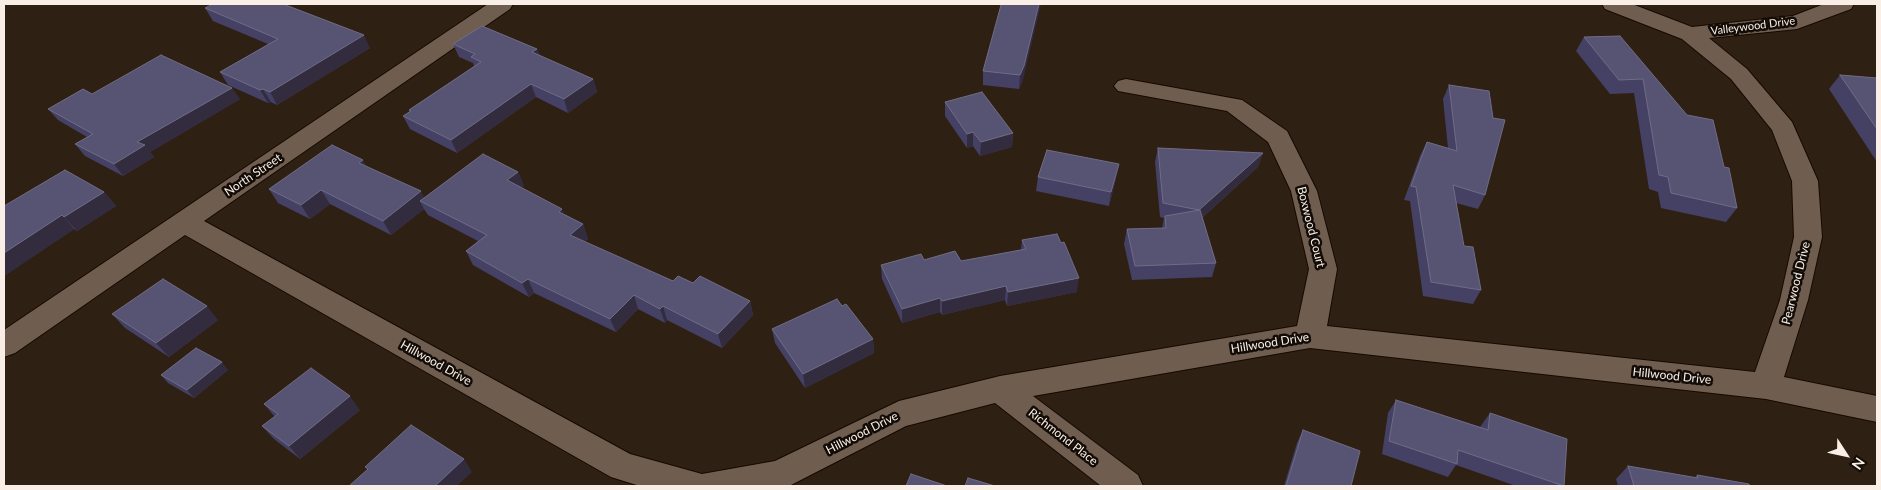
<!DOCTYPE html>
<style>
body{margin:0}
#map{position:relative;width:1881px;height:490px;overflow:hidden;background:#2f2014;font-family:Lato,sans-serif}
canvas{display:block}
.frame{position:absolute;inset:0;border:5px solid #f9efe7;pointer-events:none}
.north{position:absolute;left:1821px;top:430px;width:50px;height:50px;-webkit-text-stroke:4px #120b06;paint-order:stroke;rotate:125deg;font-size:14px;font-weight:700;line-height:20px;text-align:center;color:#f9efe7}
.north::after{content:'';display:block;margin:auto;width:18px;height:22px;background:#f9efe7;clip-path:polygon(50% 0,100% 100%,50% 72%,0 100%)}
</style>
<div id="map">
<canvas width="1881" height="490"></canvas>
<div class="frame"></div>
<div class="north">N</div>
</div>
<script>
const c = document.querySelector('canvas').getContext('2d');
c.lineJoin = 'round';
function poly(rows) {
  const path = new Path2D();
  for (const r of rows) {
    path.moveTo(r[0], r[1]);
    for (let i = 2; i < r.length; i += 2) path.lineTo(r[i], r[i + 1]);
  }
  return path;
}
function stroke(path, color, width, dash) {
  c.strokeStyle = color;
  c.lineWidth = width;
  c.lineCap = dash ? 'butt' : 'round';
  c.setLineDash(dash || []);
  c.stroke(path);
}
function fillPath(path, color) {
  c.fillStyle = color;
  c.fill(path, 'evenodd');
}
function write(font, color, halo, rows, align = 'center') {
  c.font = font + ' Lato,sans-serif';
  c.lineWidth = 5;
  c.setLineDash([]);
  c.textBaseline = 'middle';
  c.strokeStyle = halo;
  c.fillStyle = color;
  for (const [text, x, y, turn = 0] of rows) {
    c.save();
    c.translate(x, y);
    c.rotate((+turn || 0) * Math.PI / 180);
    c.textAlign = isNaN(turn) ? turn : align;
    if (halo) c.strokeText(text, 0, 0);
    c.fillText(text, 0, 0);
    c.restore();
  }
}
const minor = poly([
 [488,4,513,4,510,9,204,221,630,454,702,474,775,461,899,401,1000,376,1297,326,1309,269,1291,191,1268,142,1227,111,1118,91,1114,86,1118,81,1126,79,1242,100,1287,131,1317,191,1337,269,1327,326,1755,372,1780,300,1794,237,1792,181,1772,130,1731,79,1682,39,1605,9,1602,4,1632,4,1692,27,1793,16,1824,4,1854,4,1851,9,1797,29,1709,38,1747,69,1792,122,1818,181,1822,237,1808,300,1784,377,1877,396,1877,422,1766,399,1310,348,1033,396,1138,475,1143,486,1101,486,995,403,906,426,789,486,640,486,611,477,185,235,15,353,4,357,4,330,488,4]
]);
const wall = poly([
 [1004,4,1023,80,1019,89,983,85,983,71],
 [205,8,370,48,277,105,271,102,268,103,228,85,220,72,268,44,213,21],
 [1620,36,1724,167,1737,208,1726,222,1661,208,1658,192,1649,189,1634,93,1610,94,1576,51,1584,37],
 [453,44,537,49,540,56,593,79,597,92,568,113,536,97,457,153,410,129,403,116,410,112,409,110,474,66,473,63,459,57],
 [1840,75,1877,78,1877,162,1829,89],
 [1449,85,1485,195,1478,209,1456,203,1464,246,1481,290,1473,304,1423,296,1410,201,1404,200,1420,156,1427,142,1448,148,1443,99],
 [92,94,240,99,150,152,154,157,123,176,85,156,75,144,87,137,58,120,48,109],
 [945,102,1013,133,1012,147,980,156,973,146,967,148,945,116],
 [1158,148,1263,153,1258,167,1202,218,1216,263,1212,277,1132,280,1124,244,1127,229,1162,228,1164,218,1160,217,1155,162],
 [366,166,424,198,518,172,524,186,521,187,564,214,583,224,588,239,584,242,673,281,693,283,750,301,753,315,722,348,667,320,665,323,638,309,616,332,534,293,529,297,473,265,466,251,478,241,428,215,424,209,391,235,330,204,310,219,278,203,269,189],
 [1038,177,1116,178,1109,206,1036,191],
 [104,192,116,206,77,231,74,229,4,276,4,206],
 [1022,240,1061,243,1077,292,1007,306,1005,300,942,315,940,312,902,323,882,279,881,265,924,260,961,261,1021,250],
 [842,306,873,339,874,353,805,388,775,343,772,329],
 [112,314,218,320,169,357,125,328],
 [228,370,194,398,168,383,161,375],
 [1396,400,1480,427,1490,413,1564,486,1516,486,1456,465,1448,477,1382,454,1388,413],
 [264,404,360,410,300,459,274,439,262,426,275,417],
 [1303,430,1351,486,1284,486,1297,443],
 [1628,466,1695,478,1697,475,1750,486,1618,486,1616,479]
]);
const shadedWall = poly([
 [1039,4,1041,4,1023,80,1019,89,1020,75],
 [364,35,370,48,277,105,270,92],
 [537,49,542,62,532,52],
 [593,79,597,92,568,113,564,99],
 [531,84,536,97,457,153,451,140],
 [232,88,240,99,150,152,154,157,123,176,114,164,137,142],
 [263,89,271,102,268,103,260,90],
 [973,132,973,146,967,148,967,134],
 [1013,133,1012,147,980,156,981,142],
 [1263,153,1258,167,1195,224,1199,210],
 [363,160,371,174,359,163],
 [1119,164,1116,178,1109,206,1111,192],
 [518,172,524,186,513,194,507,180],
 [321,190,330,204,310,219,301,205],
 [421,191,428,205,420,201,424,209,391,235,383,221],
 [104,192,116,206,77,231,64,217],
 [562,209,567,223,559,212],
 [62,215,74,229,4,276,4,253],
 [583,224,588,239,575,249,570,235],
 [1079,278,1077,292,1007,306,1008,292],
 [528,279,534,293,529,297,522,283],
 [1006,286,1005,300,942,315,942,301],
 [634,295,638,309,616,332,610,319],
 [940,298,940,312,902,323,902,309],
 [750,301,753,315,722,348,718,334],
 [207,306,218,320,169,357,156,343],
 [663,306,667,320,665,323,660,309],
 [873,339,874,353,805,388,803,374],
 [222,362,228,370,194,398,187,390],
 [350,396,360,410,300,459,289,446],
 [464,459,472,472,457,486,435,486]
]);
const building = poly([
 [213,4,283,4,364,35,270,92,263,89,260,90,220,72,278,39,205,8,213,4],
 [1004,4,1039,4,1024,66,1020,75,983,71,1001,5,1004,4],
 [482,26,537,49,532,52,593,79,564,99,531,84,451,140,403,116,411,111,409,110,481,62,471,57,475,54,453,44,482,26],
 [1620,36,1687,115,1713,120,1724,167,1729,168,1737,208,1671,193,1668,177,1659,175,1643,79,1619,80,1584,37,1620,36],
 [161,55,232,88,137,142,145,145,114,164,75,144,93,134,48,109,83,89,92,94,161,55],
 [1840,75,1877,78,1877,129,1840,75],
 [1449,85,1489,91,1493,118,1505,120,1485,195,1453,185,1464,246,1473,247,1481,290,1431,282,1416,187,1411,186,1427,142,1457,151,1449,85],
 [982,92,1013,133,981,142,973,132,967,134,945,102,982,92],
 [332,145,363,160,359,163,421,191,383,221,321,190,301,205,269,189,332,145],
 [1158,148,1263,153,1199,210,1163,203,1158,148],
 [1047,150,1119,164,1111,192,1038,177,1047,150],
 [483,154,518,172,507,180,562,209,559,212,583,224,570,235,673,281,678,276,693,283,700,276,750,301,718,334,663,306,660,309,634,295,610,319,528,279,522,283,466,251,487,235,420,201,483,154],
 [65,170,104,192,64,217,62,215,4,253,4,206,65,170],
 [1200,210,1216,263,1135,266,1127,229,1166,228,1165,216,1200,210],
 [1057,234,1061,243,1064,242,1079,278,1008,292,1006,286,942,301,940,298,902,309,881,265,921,254,924,260,955,251,961,261,1026,249,1022,240,1057,234],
 [163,279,207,306,156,343,112,314,163,279],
 [837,299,842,306,846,304,873,339,803,374,772,329,837,299],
 [196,348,222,362,187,390,161,375,196,348],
 [311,368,350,396,289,446,262,426,278,414,264,404,311,368],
 [1396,400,1488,430,1490,413,1567,439,1564,486,1458,450,1457,464,1389,441,1396,400],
 [411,425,464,459,435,486,349,486,368,469,365,467,411,425],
 [1303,430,1360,451,1351,486,1286,486,1303,430],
 [1628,466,1698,478,1697,475,1749,484,1750,486,1634,486,1628,466],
 [911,474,947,486,906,486,911,474],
 [968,478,995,486,965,486,968,478]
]);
const farStreetnames = [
 ["Valleywood Drive",1753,26,-7]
];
const streetNames = [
 ["North Street",253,175,-34],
 ["Boxwood Court",1311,227,76],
 ["Pearwood Drive",1796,283,-76],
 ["Hillwood Drive",1270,343,-9],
 ["Hillwood Drive",436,363,29],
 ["Hillwood Drive",1672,376,6],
 ["Hillwood Drive",862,433,-27],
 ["Richmond Place",1063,437,38]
];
stroke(minor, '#160901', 2);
fillPath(minor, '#6f5e50');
fillPath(wall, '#444165');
fillPath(shadedWall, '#332c3f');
fillPath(building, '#575473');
stroke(building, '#706c85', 1);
write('11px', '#f9efe7', '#120b06', farStreetnames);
write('12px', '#f9efe7', '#120b06', streetNames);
</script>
